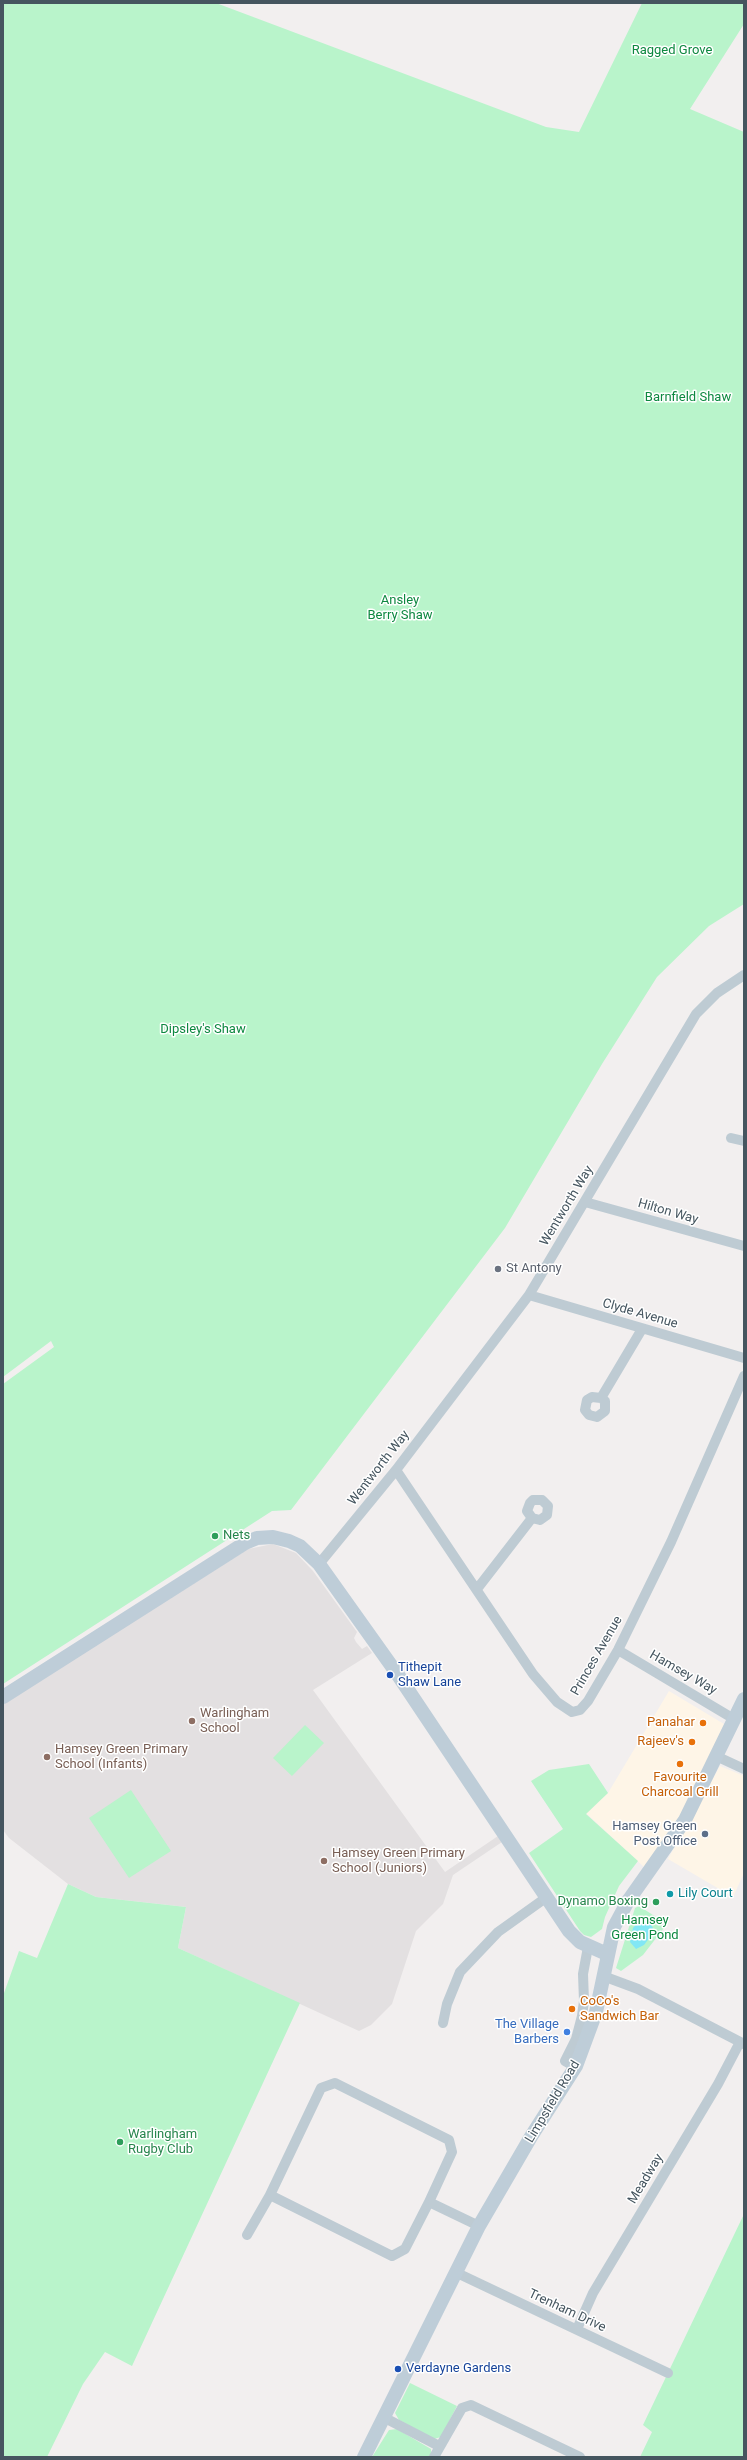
<!DOCTYPE html>
<style>
body{margin:0}
#map{position:relative;width:747px;height:2460px;overflow:hidden;background:#f2efef;font-family:Roboto,sans-serif}
canvas{display:block}
.frame{position:absolute;inset:0;border:4px solid #45555f;pointer-events:none}
</style>
<div id="map">
<canvas width="747" height="2460"></canvas>
<div class="frame"></div>
</div>
<script>
const c = document.querySelector('canvas').getContext('2d');
c.lineJoin = 'round';
function fillPath(path, color) {
  c.fillStyle = color;
  c.fill(path, 'evenodd');
}
function poly(rows) {
  const path = new Path2D();
  for (const r of rows) {
    path.moveTo(r[0], r[1]);
    for (let i = 2; i < r.length; i += 2) path.lineTo(r[i], r[i + 1]);
  }
  return path;
}
function stroke(path, color, width, dash) {
  c.strokeStyle = color;
  c.lineWidth = width;
  c.lineCap = dash ? 'butt' : 'round';
  c.setLineDash(dash || []);
  c.stroke(path);
}
function write(font, color, halo, rows, align = 'center') {
  c.font = font + ' Roboto,sans-serif';
  c.lineWidth = 3;
  c.setLineDash([]);
  c.textBaseline = 'middle';
  c.strokeStyle = halo;
  c.fillStyle = color;
  for (const [text, x, y, turn = 0] of rows) {
    c.save();
    c.translate(x, y);
    c.rotate((+turn || 0) * Math.PI / 180);
    c.textAlign = isNaN(turn) ? turn : align;
    if (halo) c.strokeText(text, 0, 0);
    c.fillText(text, 0, 0);
    c.restore();
  }
}
const commercial = poly([
 [669,1691,724,1724,694,1791,667,1837,644,1867,586,1813,608,1793],
 [720,1766,744,1776,744,1873,733,1897,668,1859]
]);
const education = poly([
 [273,1544,296,1553,313,1571,357,1632,354,1638,356,1642,362,1649,367,1646,372,1653,313,1690,445,1872,498,1836,502,1842,453,1875,443,1904,416,1931,392,2004,371,2025,359,2031,178,1948,186,1907,96,1897,68,1884,9,1838,3,1830,3,1704,248,1549]
]);
const green = poly([
 [3,3,216,3,546,127,579,132,642,3,744,3,744,24,690,109,744,132,744,904,709,926,657,977,602,1064,505,1228,291,1510,272,1511,3,1684,3,1384,54,1347,51,1341,3,1377],
 [305,1725,324,1743,292,1776,273,1758],
 [589,1764,608,1793,586,1814,638,1861,619,1886,605,1917,602,1929,591,1937,584,1935,580,1931,529,1853,563,1829,531,1781,549,1770],
 [131,1790,171,1851,129,1878,89,1818],
 [68,1884,96,1897,186,1907,178,1948,300,2003,132,2366,105,2352,83,2384,47,2457,3,2457,3,1996,19,1951,37,1958],
 [639,1906,667,1924,643,1955,621,1971,616,1968,635,1908],
 [744,2214,744,2457,640,2457,652,2432,643,2425],
 [410,2383,457,2406,441,2437,434,2439,399,2420,395,2413],
 [397,2429,431,2449,431,2457,372,2457,389,2430]
]);
const water = poly([
 [647,1919,653,1928,650,1937,644,1945,636,1949,630,1942,633,1928,640,1920]
]);
const street = poly([
 [731,1138,744,1141],
 [585,1202,744,1246],
 [529,1295,744,1358],
 [601,1398,605,1401,605,1411,597,1417,589,1415,585,1410,587,1400,592,1397,601,1398,642,1329],
 [396,1470,533,1674,557,1702,572,1712,580,1710,588,1701,618,1650,671,1542,744,1376],
 [319,1564,396,1470,529,1295,696,1014,717,993,744,975],
 [477,1589,532,1518,540,1520,547,1515,548,1506,542,1500,533,1500,530,1503,527,1511,532,1518],
 [618,1650,734,1719],
 [716,1756,744,1769],
 [603,1976,638,1989,744,2044],
 [443,2023,447,2004,460,1972,498,1932,547,1897],
 [576,2067,565,2061,576,2039,582,2016,584,2001,583,1974,588,1947],
 [429,2202,452,2152,449,2140,335,2083,321,2088,270,2195,392,2256,405,2249,429,2202,479,2226],
 [247,2235,270,2195],
 [455,2272,668,2373],
 [577,2329,593,2293,718,2084,740,2042],
 [385,2418,439,2446],
 [434,2457,462,2408,471,2405,580,2457]
]);
const secondary = poly([
 [3,1697,245,1543,257,1538,273,1537,289,1541,300,1546,319,1564,398,1675,569,1931,580,1942,607,1954],
 [364,2457,479,2226,532,2135,576,2066,596,2012,614,1927,628,1901,685,1820,744,1699]
]);
const markers = [
 [498,1269,4,"#6b7280"],
 [215,1536,4,"#2e9e5b"],
 [390,1675,4,"#1a4fb4"],
 [192,1721,4,"#8d6e63"],
 [703,1723,4,"#e8710a"],
 [692,1742,4,"#e8710a"],
 [47,1757,4,"#8d6e63"],
 [680,1764,4,"#e8710a"],
 [705,1834,4,"#5c6f8a"],
 [324,1861,4,"#8d6e63"],
 [670,1894,4,"#0f9aa8"],
 [656,1902,4,"#2e9e5b"],
 [572,2009,4,"#e8710a"],
 [567,2032,4,"#3f7fe0"],
 [120,2142,4,"#2e9e5b"],
 [398,2369,4,"#1a4fb4"]
];
const parkNames = [
 ["Ragged Grove",672,51],
 ["Barnfield Shaw",688,398],
 ["Ansley",400,601],
 ["Berry Shaw",400,616],
 ["Dipsley's Shaw",203,1030],
 ["Hamsey",645,1921],
 ["Green Pond",645,1936]
];
const streetNames = [
 ["Wentworth Way",567,1206,-59],
 ["Hilton Way",668,1212,16],
 ["Clyde Avenue",640,1314,16],
 ["Wentworth Way",379,1468,-52],
 ["Princes Avenue",597,1656,-60],
 ["Hamsey Way",683,1673,30],
 ["Limpsfield Road",553,2102,-59],
 ["Meadway",646,2179,-59],
 ["Trenham Drive",567,2311,25]
];
const worshipNames = [
 ["St Antony",506,1269]
];
const leisureNames = [
 ["Nets",223,1536],
 ["Dynamo Boxing",648,1902,"right"],
 ["Warlingham",128,2135],
 ["Rugby Club",128,2150]
];
const transitNames = [
 ["Tithepit",398,1668],
 ["Shaw Lane",398,1683],
 ["Verdayne Gardens",406,2369]
];
const educationNames = [
 ["Warlingham",200,1714],
 ["School",200,1729],
 ["Hamsey Green Primary",55,1750],
 ["School (Infants)",55,1765],
 ["Hamsey Green Primary",332,1854],
 ["School (Juniors)",332,1869]
];
const foodNames = [
 ["Panahar",695,1723],
 ["Rajeev's",684,1742],
 ["Favourite",680,1778,"center"],
 ["Charcoal Grill",680,1793,"center"],
 ["CoCo's",580,2002,"left"],
 ["Sandwich Bar",580,2017,"left"]
];
const serviceNames = [
 ["Hamsey Green",697,1827],
 ["Post Office",697,1842]
];
const cultureNames = [
 ["Lily Court",678,1894]
];
const shopNames = [
 ["The Village",559,2025],
 ["Barbers",559,2040]
];
fillPath(commercial, '#fef5e7');
fillPath(education, '#e3e0e1');
fillPath(green, '#b9f4cb');
fillPath(water, '#82e7f5');
stroke(street, '#becbd3', 10);
stroke(secondary, '#becdd8', 14);
for (const [x, y, r, color] of markers) {
  const dot = new Path2D();
  dot.arc(x, y, r, 0, 2 * Math.PI);
  c.fillStyle = color;
  c.fill(dot);
  stroke(dot, '#fff', 1.5);
}
write('13px', '#0d8840', '#fff', parkNames);
write('13px', '#45555f', '#fff', streetNames);
write('13px', '#5b616d', '#fff', worshipNames, 'left');
write('13px', '#27864d', '#fff', leisureNames, 'left');
write('13px', '#164399', '#fff', transitNames, 'left');
write('13px', '#785e54', '#fff', educationNames, 'left');
write('13px', '#c56008', '#fff', foodNames, 'right');
write('13px', '#4e5e75', '#fff', serviceNames, 'right');
write('13px', '#0d838f', '#fff', cultureNames, 'left');
write('13px', '#366cbe', '#fff', shopNames, 'right');
</script>
